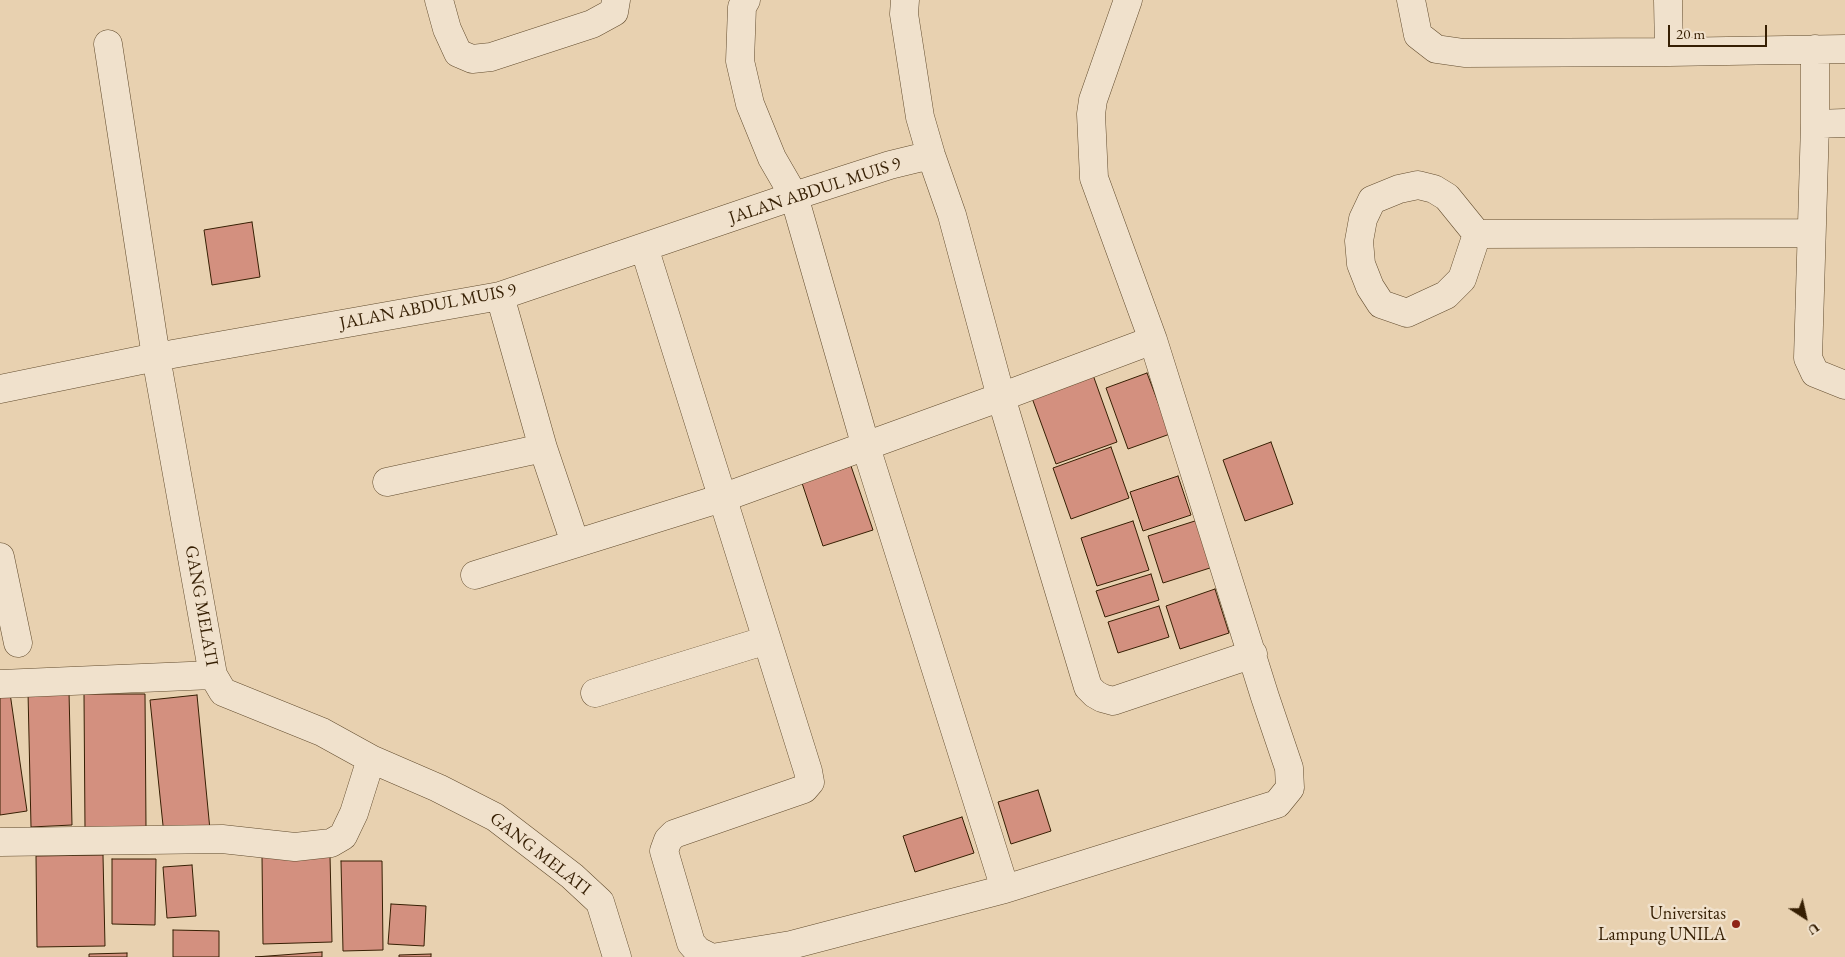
<!DOCTYPE html>
<style>
body{margin:0}
#map{position:relative;width:1845px;height:957px;overflow:hidden;background:#e8d1b0;font-family:"EB Garamond",serif}
canvas{display:block}
.north{position:absolute;left:1780px;top:892px;width:50px;height:50px;-webkit-text-stroke:4px #f0e1cc;paint-order:stroke;rotate:145deg;font-size:14px;font-weight:700;line-height:20px;text-align:center;color:#361f03}
.north::after{content:'';display:block;margin:auto;width:18px;height:22px;background:#361f03;clip-path:polygon(50% 0,100% 100%,50% 72%,0 100%)}
.scale{position:absolute;left:1668px;top:25px;width:99px;height:22px;box-sizing:border-box;border:2px solid #361f03;border-top:0;padding-left:6px;font-size:15px;line-height:18px;white-space:nowrap;color:#361f03;-webkit-text-stroke:4px #f0e1cc;paint-order:stroke}
</style>
<div id="map">
<canvas width="1845" height="957"></canvas>
<div class="north">U</div>
<div class="scale">20 m</div>
</div>
<script>
const c = document.querySelector('canvas').getContext('2d');
c.lineJoin = 'round';
function fillPath(path, color) {
  c.fillStyle = color;
  c.fill(path, 'evenodd');
}
function poly(rows) {
  const path = new Path2D();
  for (const r of rows) {
    path.moveTo(r[0], r[1]);
    for (let i = 2; i < r.length; i += 2) path.lineTo(r[i], r[i + 1]);
  }
  return path;
}
function stroke(path, color, width, dash) {
  c.strokeStyle = color;
  c.lineWidth = width;
  c.lineCap = dash ? 'butt' : 'round';
  c.setLineDash(dash || []);
  c.stroke(path);
}
function write(font, color, halo, rows, align = 'center') {
  c.font = font + ' "EB Garamond",serif';
  c.lineWidth = 5;
  c.setLineDash([]);
  c.textBaseline = 'middle';
  c.strokeStyle = halo;
  c.fillStyle = color;
  for (const [text, x, y, turn = 0] of rows) {
    c.save();
    c.translate(x, y);
    c.rotate((+turn || 0) * Math.PI / 180);
    c.textAlign = isNaN(turn) ? turn : align;
    if (halo) c.strokeText(text, 0, 0);
    c.fillText(text, 0, 0);
    c.restore();
  }
}
const building = poly([
 [252,222,260,277,212,285,204,230,252,222],
 [1147,373,1170,434,1128,449,1106,388,1147,373],
 [1093,375,1117,442,1056,464,1032,398,1093,375],
 [1271,442,1293,504,1245,521,1223,460,1271,442],
 [1111,447,1129,498,1071,519,1053,468,1111,447],
 [851,466,873,530,823,546,802,483,851,466],
 [1178,476,1191,515,1143,531,1130,492,1178,476],
 [1198,520,1213,567,1163,583,1148,536,1198,520],
 [1133,521,1149,570,1097,586,1081,538,1133,521],
 [1151,574,1159,600,1105,617,1096,591,1151,574],
 [1215,589,1229,633,1180,649,1166,606,1215,589],
 [1159,606,1169,637,1118,653,1108,622,1159,606],
 [69,691,72,825,31,827,28,692,69,691],
 [10,693,27,811,0,815,0,695,10,693],
 [84,694,145,694,146,828,85,829,84,694],
 [197,695,210,830,164,835,150,700,197,695],
 [1038,790,1051,831,1011,844,998,802,1038,790],
 [962,817,974,853,915,872,903,836,962,817],
 [103,855,105,946,37,947,36,856,103,855],
 [330,855,332,942,263,944,262,857,330,855],
 [112,859,156,859,155,925,112,924,112,859],
 [341,861,382,861,383,950,343,951,341,861],
 [192,865,196,916,167,918,163,867,192,865],
 [391,904,426,906,424,946,388,944,391,904],
 [173,930,219,931,219,957,173,957,173,930],
 [322,952,322,957,255,957,322,952],
 [127,953,127,957,89,957,89,954,127,953],
 [431,954,431,957,399,957,399,955,431,954]
]);
const minor = poly([
 [439,0,447,29,458,53,472,59,491,57,592,24,614,12,616,0],
 [746,0,742,7,740,61,750,104,772,158,794,196,866,447,1005,889],
 [905,0,904,14,920,117,931,155,952,215,1001,397,1088,687,1095,694,1102,698,1113,701,1253,654],
 [1411,0,1418,35,1436,49,1464,53,1669,52,1845,49],
 [1668,0,1669,52],
 [1815,49,1815,124,1808,358,1815,373,1845,385],
 [1815,124,1845,123],
 [1477,234,1447,197,1434,189,1418,185,1399,189,1372,200,1363,219,1359,241,1361,264,1370,287,1381,304,1407,313,1446,295,1462,279,1477,234,1811,233],
 [644,247,808,771,810,782,804,789,674,834,668,840,664,851,691,943,698,951,710,957],
 [0,389,156,357,500,296,794,196,890,165,931,155],
 [543,448,575,543],
 [387,482,543,448,500,296],
 [0,557,18,643],
 [475,575,722,498,1001,397,1153,340],
 [0,684,213,675],
 [595,693,767,640],
 [371,759,438,788,495,817,572,876,600,902,617,957],
 [0,842,222,839,295,847,331,843,343,836,354,813,371,759,322,732,223,692,213,675,156,357,108,44],
 [718,957,791,945,1005,889,1277,804,1290,788,1289,768,1265,697,1153,340,1094,178,1091,114,1093,100,1128,0]
]);
const markers = [
 [1736,924,5,"#8f2418"]
];
const streetNames = [
 ["JALAN ABDUL MUIS 9",815,191,-18],
 ["JALAN ABDUL MUIS 9",428,307,-11],
 ["GANG MELATI",201,606,80],
 ["GANG MELATI",540,854,38]
];
const poiNames = [
 ["Universitas",1726,914],
 ["Lampung UNILA",1726,935]
];
fillPath(building, '#d3907f');
stroke(building, '#361f03', 1);
stroke(minor, '#624c2e', 29);
stroke(minor, '#f0e1cc', 28);
for (const [x, y, r, color] of markers) {
  const dot = new Path2D();
  dot.arc(x, y, r, 0, 2 * Math.PI);
  c.fillStyle = color;
  c.fill(dot);
  stroke(dot, '#f0e1cc', 2);
}
write('18px', '#361f03', '#f0e1cc', streetNames);
write('18px', '#361f03', '#f0e1cc', poiNames, 'right');
</script>
